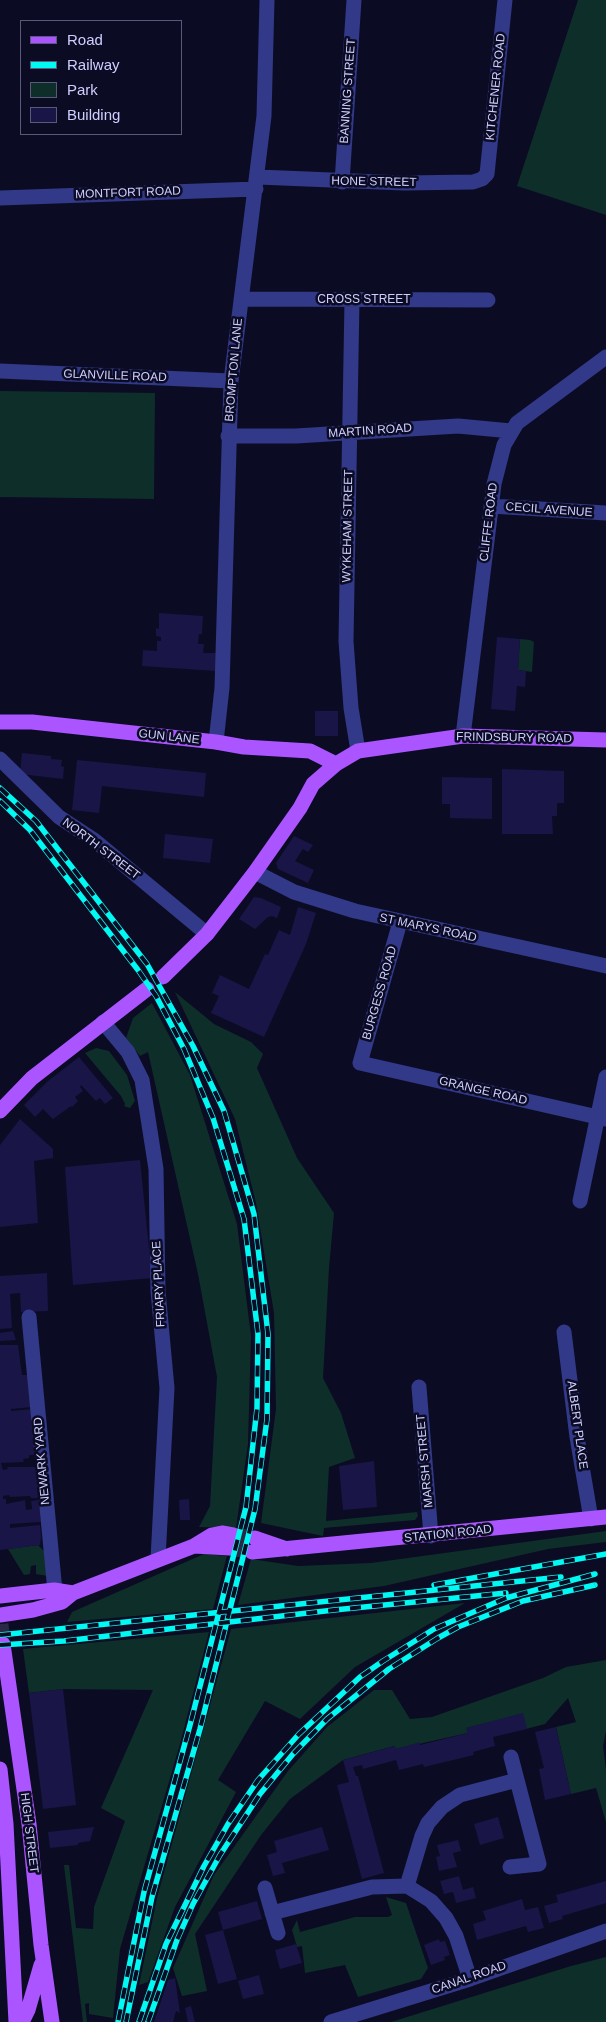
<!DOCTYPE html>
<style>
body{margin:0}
#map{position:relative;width:606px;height:2022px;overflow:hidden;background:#0c0b24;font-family:Helvetica,sans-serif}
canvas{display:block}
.legend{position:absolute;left:20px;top:20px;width:162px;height:115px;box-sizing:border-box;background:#0c0b24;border:1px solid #5a597c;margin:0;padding:6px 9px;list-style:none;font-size:15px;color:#cecfff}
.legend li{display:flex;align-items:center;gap:10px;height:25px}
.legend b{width:25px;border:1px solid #5a597c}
</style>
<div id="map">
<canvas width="606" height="2022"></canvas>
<ul class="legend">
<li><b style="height:6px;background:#a5f"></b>Road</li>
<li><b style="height:6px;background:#00f9f2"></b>Railway</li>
<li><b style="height:14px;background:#0e2e29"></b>Park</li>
<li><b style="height:14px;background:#191547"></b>Building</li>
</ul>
</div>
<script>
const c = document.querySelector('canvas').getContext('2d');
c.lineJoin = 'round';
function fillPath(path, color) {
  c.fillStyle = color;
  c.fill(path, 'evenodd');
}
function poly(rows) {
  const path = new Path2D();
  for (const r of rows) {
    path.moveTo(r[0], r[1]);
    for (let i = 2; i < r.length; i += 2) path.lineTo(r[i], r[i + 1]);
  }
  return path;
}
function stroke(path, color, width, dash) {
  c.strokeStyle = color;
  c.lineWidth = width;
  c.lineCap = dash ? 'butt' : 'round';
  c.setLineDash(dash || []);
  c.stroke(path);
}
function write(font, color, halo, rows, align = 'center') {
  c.font = font + ' Helvetica,sans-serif';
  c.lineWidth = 5;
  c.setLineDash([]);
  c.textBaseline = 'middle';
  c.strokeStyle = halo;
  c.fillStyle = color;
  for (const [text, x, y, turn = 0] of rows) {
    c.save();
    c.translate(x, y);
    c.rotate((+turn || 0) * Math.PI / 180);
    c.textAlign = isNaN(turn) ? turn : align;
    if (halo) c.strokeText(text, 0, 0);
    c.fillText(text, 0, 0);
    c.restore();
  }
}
const green = poly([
 [578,0,606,0,606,215,517,186],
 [0,391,155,393,154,499,0,497],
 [520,639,530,640,534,642,532,672,518,670],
 [175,992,214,1024,251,1042,263,1054,257,1068,297,1158,334,1213,329,1268,323,1378,341,1413,355,1458,329,1467,326,1521,417,1512,418,1516,415,1520,324,1528,323,1536,261,1523,276,1409,274,1313,256,1203,235,1119],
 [152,1003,190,1075,237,1224,251,1336,248,1444,236,1528,199,1527,210,1506,217,1377,198,1274,148,1052,140,1056,126,1038,133,1018],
 [96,1048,109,1051,127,1075,135,1101,130,1108,124,1106,125,1104,121,1096,85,1053],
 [606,1531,606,1542,548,1549,384,1586,238,1605,251,1559,298,1566,371,1563],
 [38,1545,48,1555,48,1576,36,1574,36,1565,31,1566,30,1574,24,1575,8,1549],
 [204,1554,227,1556,213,1609,67,1622,72,1612],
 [465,1603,355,1667,300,1719,265,1701,218,1780,236,1792,175,1907,148,1982,139,1985,157,1898,231,1629],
 [209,1632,180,1744,120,1949,113,2018,89,2014,89,2003,85,2004,87,2022,83,2022,64,1865,69,1865,76,1928,93,1929,94,1907,125,1821,101,1808,153,1690,63,1689,29,1693,23,1649],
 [606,1660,606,1731,603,1746,606,1770,606,1822,596,1788,571,1794,556,1727,576,1722,568,1698,545,1724,526,1729,522,1714,467,1728,468,1733,396,1749,394,1746,343,1760,290,1799,261,1835,195,1934,207,1991,182,1996,173,1968,214,1875,288,1771,327,1727,374,1690,392,1690,410,1719,432,1717,543,1678,566,1667],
 [386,1897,406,1903,428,1968,421,1979,358,1997,345,1965,305,1973,302,1946,297,1947,292,1930,297,1920,300,1932,355,1917,388,1917,392,1915],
 [606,1957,606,2022,391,2022,571,1966]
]);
const building = poly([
 [159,613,203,616,202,634,199,634,198,644,204,644,203,653,217,653,216,671,142,666,143,650,157,651,157,641,161,641,161,637,156,636,156,628,159,629],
 [497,637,520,639,518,670,526,671,525,687,517,686,515,711,491,709],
 [315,711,338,711,338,736,315,736],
 [22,753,51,756,51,759,62,760,61,766,64,767,63,779,20,774],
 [77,760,206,773,204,797,102,786,99,813,72,810],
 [502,769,564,771,564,803,557,803,557,816,552,816,553,834,502,834],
 [442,777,492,778,492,819,450,818,450,804,442,804],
 [165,834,213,839,210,863,163,858],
 [294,836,313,845,308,852,303,849,295,861,314,870,308,883,278,869,276,863],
 [254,897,261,898,281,907,277,918,272,916,268,917,255,929,239,919],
 [298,907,316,913,306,944,264,1037,211,1013,219,996,212,993,220,975,249,989,265,954,268,955,279,930,290,935],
 [79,1057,113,1098,105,1104,100,1098,96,1101,81,1085,80,1087,83,1091,75,1097,78,1101,72,1107,71,1106,53,1119,43,1109,35,1117,24,1105,48,1081],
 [20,1119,53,1149,53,1158,34,1161,38,1223,0,1227,0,1145],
 [140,1160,152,1278,73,1285,65,1167],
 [47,1273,48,1311,21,1312,20,1293,10,1294,12,1328,0,1329,0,1276],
 [13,1331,16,1340,0,1341,0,1333],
 [0,1345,18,1345,22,1375,29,1375,32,1407,11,1409,11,1411,33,1409,35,1455,29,1455,29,1458,23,1459,24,1462,1,1463,3,1470,8,1469,7,1467,36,1467,39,1498,31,1498,30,1496,10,1497,9,1495,3,1496,3,1499,6,1499,6,1504,25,1500,26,1510,32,1509,31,1501,39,1500,41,1522,10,1524,10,1528,40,1525,41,1537,40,1545,0,1550],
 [374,1461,377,1507,343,1510,339,1466],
 [189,1499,190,1520,180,1520,179,1500],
 [63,1689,76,1805,43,1809,29,1693],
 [523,1713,527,1729,493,1737,495,1746,473,1752,474,1755,424,1767,423,1764,399,1770,396,1760,363,1769,362,1765,353,1767,356,1776,358,1776,384,1873,362,1879,337,1785,349,1782,343,1760,395,1746,396,1749,420,1742,420,1745,468,1733,466,1728],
 [556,1727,571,1794,545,1800,539,1769,544,1768,535,1732],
 [498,1817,504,1838,480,1845,474,1824],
 [94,1827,90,1841,78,1843,78,1845,50,1848,48,1832],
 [322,1827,329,1850,282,1863,285,1873,273,1876,267,1855,277,1852,274,1841],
 [458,1840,461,1851,453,1853,457,1867,439,1871,436,1857,440,1856,437,1845],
 [459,1876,463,1890,473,1887,476,1898,456,1903,453,1892,444,1894,440,1881],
 [606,1881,606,1903,562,1916,563,1919,549,1923,544,1906,558,1902,556,1895],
 [522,1899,525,1910,538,1907,544,1928,528,1932,526,1926,477,1940,473,1924,486,1920,483,1911],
 [257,1901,262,1919,223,1930,237,1979,218,1984,205,1935,223,1930,218,1912],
 [439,1939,440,1942,445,1941,450,1955,444,1957,445,1960,431,1965,424,1945],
 [296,1944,302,1963,280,1969,275,1950],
 [259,1975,264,1994,243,1999,238,1981],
 [175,1978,180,2013,176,2011,173,2022,154,2022,168,1980],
 [191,2006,195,2022,188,2022,185,2008]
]);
const majorTunnel = poly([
 [233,1535,255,1538],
 [230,1548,252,1552],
 [1,1624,3,1644]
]);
const minor = poly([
 [258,177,404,183,473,182,482,179,487,174,505,0],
 [342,182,354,0],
 [0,198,256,189],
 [241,299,488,300],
 [352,300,346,641,351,708,358,751],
 [0,371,231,381],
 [228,436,296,436,458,426,511,431],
 [491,506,606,513],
 [463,736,494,484,504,445,517,423,606,357],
 [216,742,222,688,231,381,264,116,267,0],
 [0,759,59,817,94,840,207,934],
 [255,872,294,892,355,911,606,966],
 [400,922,360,1063,606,1119],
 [103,1022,128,1052,142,1080,156,1169,158,1291,167,1388,158,1559],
 [580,1201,606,1077],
 [29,1317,56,1602],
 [564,1332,577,1437,591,1519],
 [419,1387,431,1536],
 [511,1757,517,1780],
 [407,1886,422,1836,428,1823,442,1807,460,1795,517,1780,539,1864,510,1867],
 [265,1888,278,1933],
 [272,1913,372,1887,407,1886,431,1901,446,1918,456,1936,470,1979],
 [331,2022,470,1979,606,1931]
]);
const major = poly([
 [0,722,32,722,216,742,244,747,310,751,336,764],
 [163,977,207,934,255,872,300,808,313,784,336,764,358,751,463,736,606,740],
 [0,1111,32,1078,147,989],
 [255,1538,287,1549],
 [194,1546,230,1548],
 [252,1552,606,1517],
 [0,1596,54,1590,73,1593],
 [0,1615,33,1610,62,1602,73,1593,194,1546,212,1535,222,1533,233,1535],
 [3,1644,29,1824,41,1945,52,2022],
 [0,1769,6,1824,16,2022],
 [22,2022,28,2010,41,1965]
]);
const rail = poly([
 [0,788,36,821,147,964,193,1046,224,1111,254,1214,268,1334,267,1419,255,1509,200,1729,152,1897,126,2022],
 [0,801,30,830,138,970,156,996,184,1049,213,1118,244,1219,258,1334,257,1408,246,1507,190,1725,144,1892,118,2022],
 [434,1585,606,1554],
 [0,1635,561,1577],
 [0,1645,64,1641,334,1610,506,1593],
 [139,2022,166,1944,204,1866,228,1824,258,1780,299,1734,360,1677,383,1661,434,1629,506,1598,595,1574],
 [148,2022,177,1940,193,1904,220,1855,260,1794,293,1754,327,1719,389,1669,438,1638,458,1627,523,1601,595,1585]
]);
const streetNames = [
 ["KITCHENER ROAD",496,87,-84],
 ["BANNING STREET",348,91,-86],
 ["HONE STREET",374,182,1],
 ["MONTFORT ROAD",128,193,-2],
 ["CROSS STREET",364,300],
 ["BROMPTON LANE",234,370,-85],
 ["GLANVILLE ROAD",115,376,2],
 ["MARTIN ROAD",370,431,-4],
 ["CECIL AVENUE",549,510,4],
 ["CLIFFE ROAD",489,522,-83],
 ["WYKEHAM STREET",348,526,-89],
 ["GUN LANE",169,737,6],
 ["FRINDSBURY ROAD",514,738,1],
 ["NORTH STREET",101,849,37],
 ["ST MARYS ROAD",428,928,12],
 ["BURGESS ROAD",380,993,-74],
 ["GRANGE ROAD",483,1091,13],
 ["FRIARY PLACE",159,1284,-93],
 ["ALBERT PLACE",577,1425,82],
 ["NEWARK YARD",42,1461,-95],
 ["MARSH STREET",425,1461,-95],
 ["STATION ROAD",448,1534,-6],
 ["HIGH STREET",29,1833,83],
 ["CANAL ROAD",469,1978,-19]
];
fillPath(green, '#0e2e29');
fillPath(building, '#191547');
stroke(majorTunnel, '#292845', 15, [15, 8]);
stroke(minor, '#313988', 15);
stroke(major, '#a5f', 15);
stroke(rail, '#00f9f2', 5.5);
stroke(rail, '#0c0b24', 4, [11]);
write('12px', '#cecfff', '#0c0b24', streetNames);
</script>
